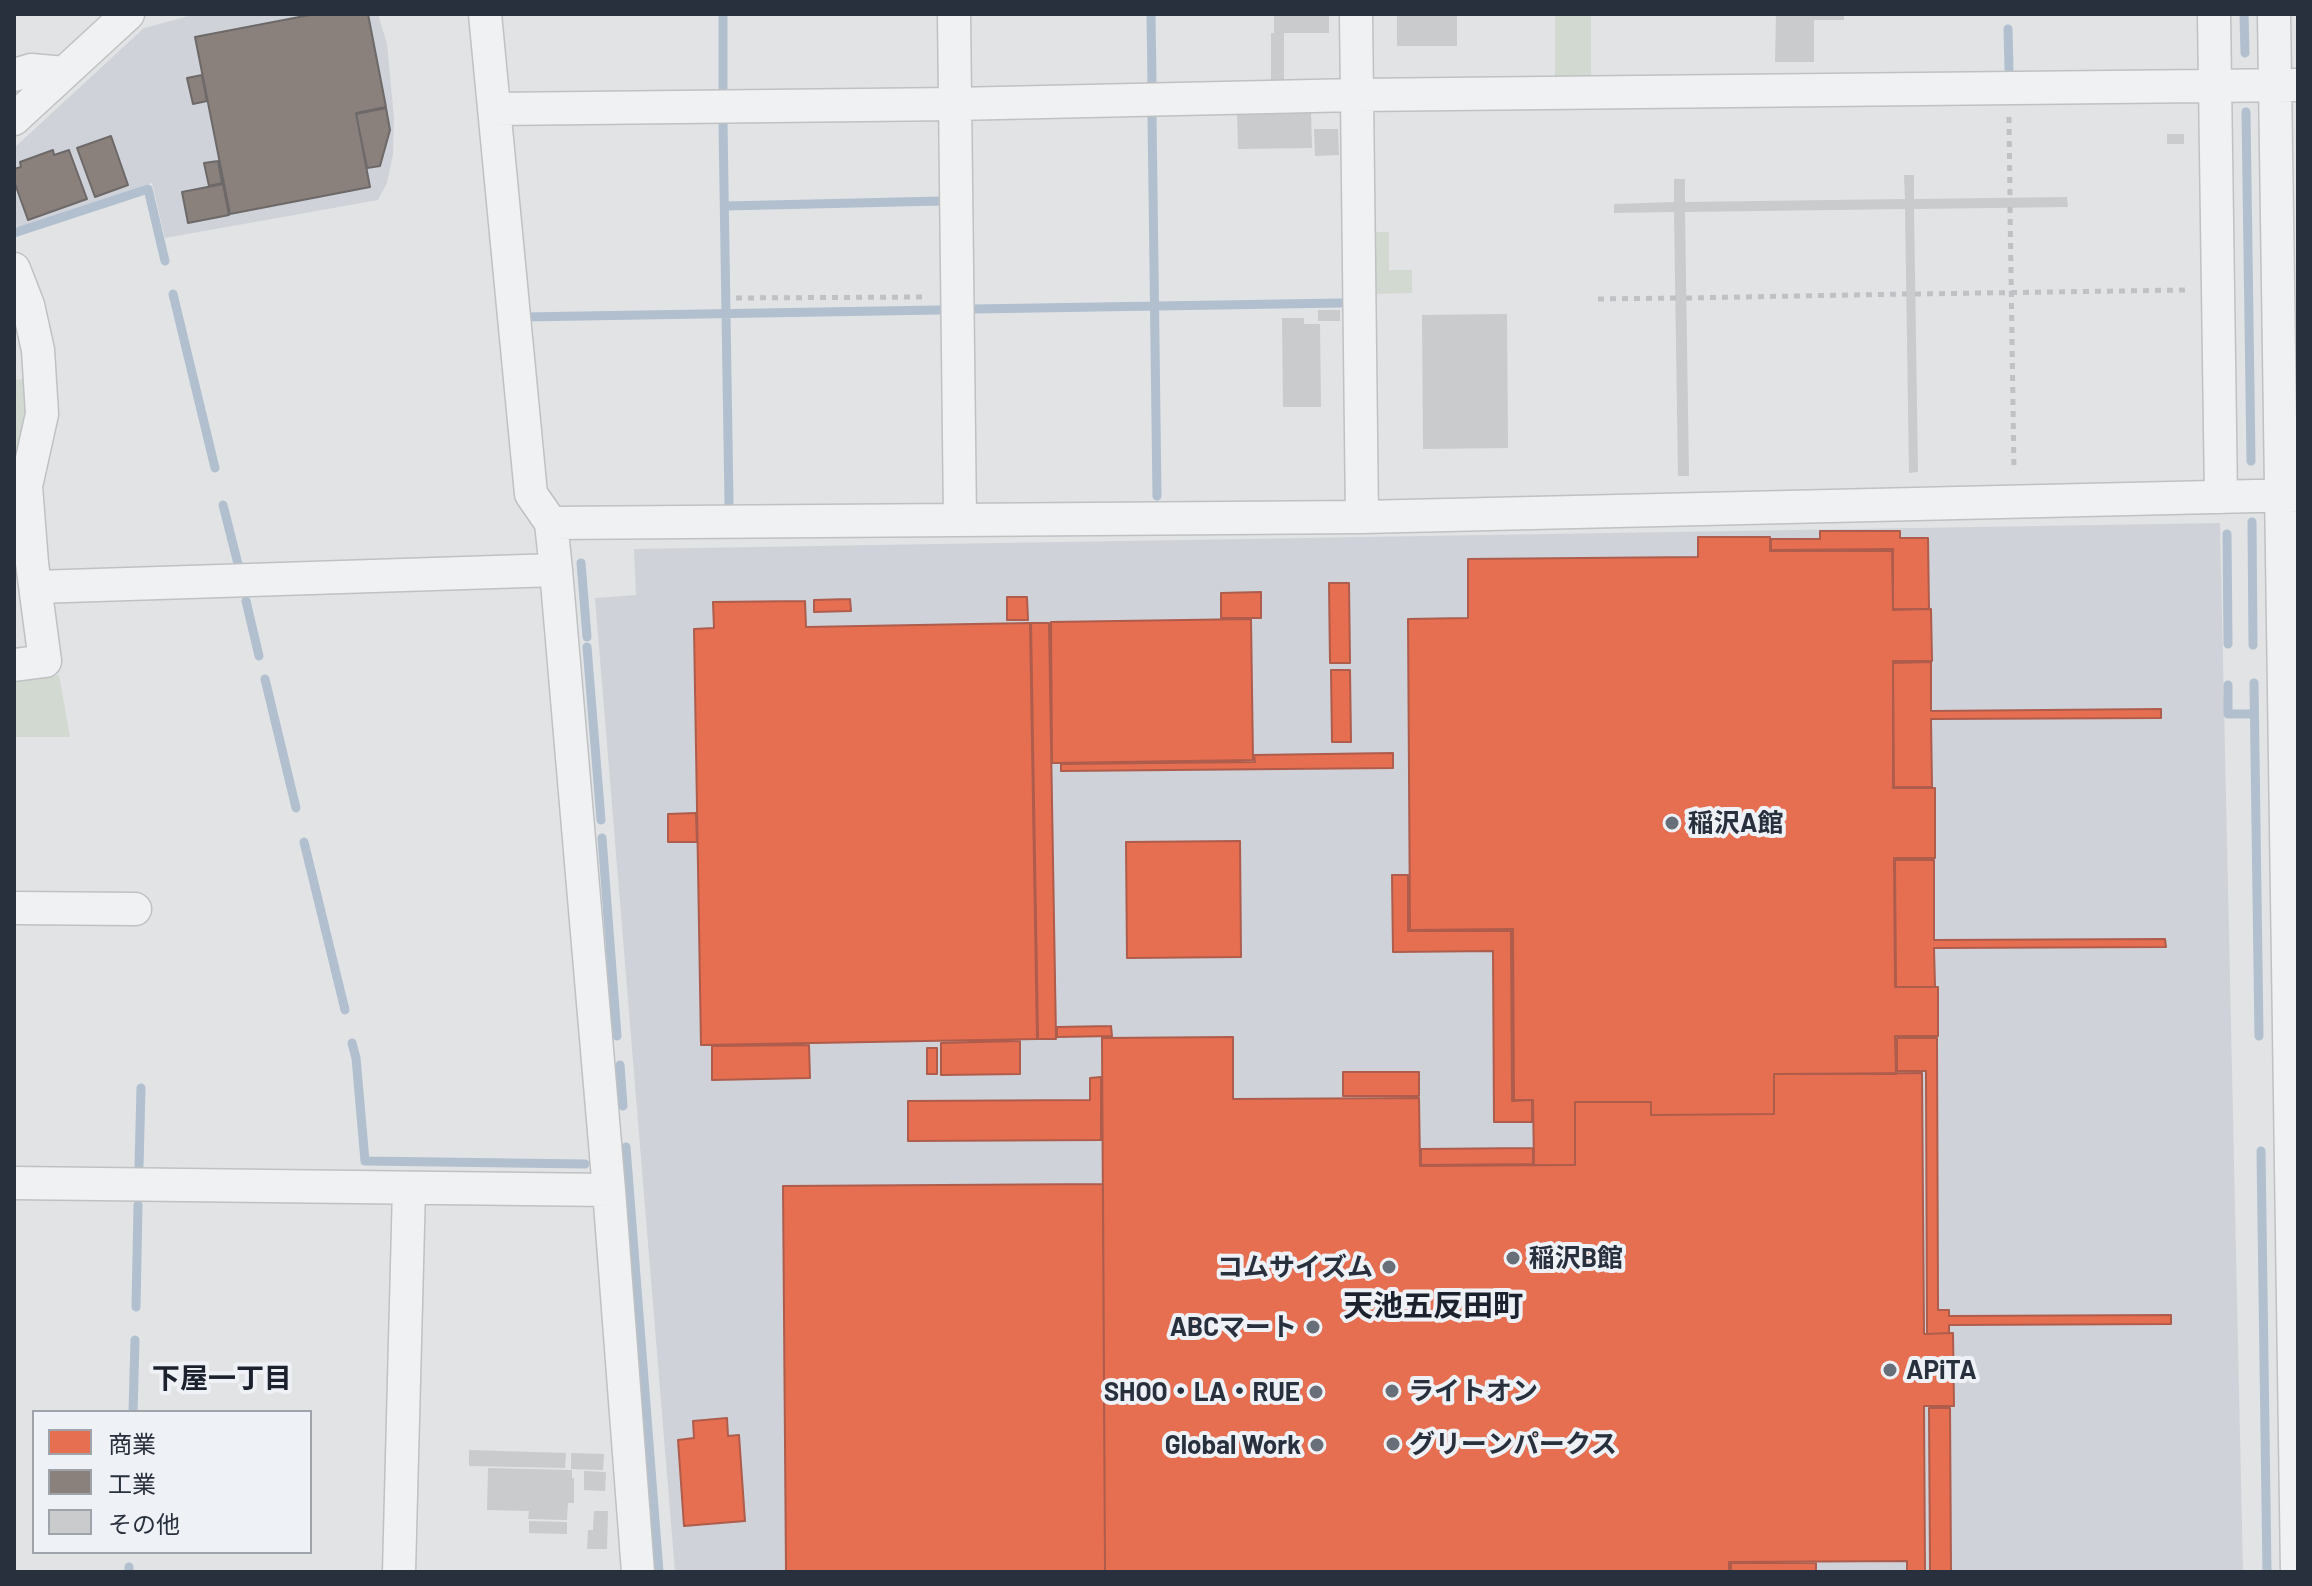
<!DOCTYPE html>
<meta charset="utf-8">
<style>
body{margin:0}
#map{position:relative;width:2312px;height:1586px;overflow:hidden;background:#e1e3e5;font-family:Barlow,"Noto Sans JP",sans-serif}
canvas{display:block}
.frame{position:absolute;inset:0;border:16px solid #29303d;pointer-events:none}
.legend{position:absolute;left:32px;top:1410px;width:280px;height:144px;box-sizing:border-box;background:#eef1f5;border:2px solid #9fa4ab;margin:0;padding:10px 14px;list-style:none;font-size:24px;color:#29303d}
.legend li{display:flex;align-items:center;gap:16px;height:40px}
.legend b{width:40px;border:2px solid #9fa4ab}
</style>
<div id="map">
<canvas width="2312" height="1586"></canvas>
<div class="frame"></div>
<ul class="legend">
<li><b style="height:22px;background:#e76f51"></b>商業</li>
<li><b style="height:22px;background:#8a817c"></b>工業</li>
<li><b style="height:22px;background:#c9cbcd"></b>その他</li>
</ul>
</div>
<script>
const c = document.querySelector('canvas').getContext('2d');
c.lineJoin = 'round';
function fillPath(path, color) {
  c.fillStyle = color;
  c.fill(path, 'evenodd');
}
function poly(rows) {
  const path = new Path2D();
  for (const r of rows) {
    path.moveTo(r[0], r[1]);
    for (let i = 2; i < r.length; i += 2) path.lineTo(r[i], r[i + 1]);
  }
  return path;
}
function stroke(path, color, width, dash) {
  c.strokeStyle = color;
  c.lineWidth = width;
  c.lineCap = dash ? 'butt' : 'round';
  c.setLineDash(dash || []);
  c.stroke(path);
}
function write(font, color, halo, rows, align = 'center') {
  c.font = font + ' Barlow,"Noto Sans JP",sans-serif';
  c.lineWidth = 8;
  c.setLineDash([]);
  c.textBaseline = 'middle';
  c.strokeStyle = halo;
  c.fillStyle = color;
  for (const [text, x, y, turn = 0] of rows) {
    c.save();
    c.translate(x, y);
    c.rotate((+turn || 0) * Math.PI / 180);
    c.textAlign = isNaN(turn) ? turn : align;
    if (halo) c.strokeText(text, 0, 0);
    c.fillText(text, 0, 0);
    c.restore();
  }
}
const built = poly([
 [196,14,378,14,387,44,394,118,393,154,387,183,378,200,165,238,152,183,18,228,14,223,14,148,144,28],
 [2220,523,2243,1572,675,1572,595,598,636,595,634,549]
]);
const green = poly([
 [1555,14,1591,14,1591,81,1555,81],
 [1370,232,1389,232,1389,270,1412,270,1412,293,1370,294],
 [24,379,28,408,14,464,14,380],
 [59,675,70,737,14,737,14,681]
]);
const shops = poly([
 [1820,531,1900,531,1900,538,1928,538,1929,609,1893,609,1893,549,1771,550,1771,539,1820,539,1820,531],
 [1698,537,1770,537,1770,551,1892,551,1893,610,1931,609,1932,661,1893,661,1893,788,1935,788,1935,858,1894,858,1895,987,1938,987,1938,1036,1895,1036,1896,1074,1774,1074,1774,1114,1651,1115,1651,1102,1575,1102,1575,1165,1534,1165,1533,1100,1514,1100,1513,929,1410,930,1408,619,1468,618,1468,559,1698,557,1698,537],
 [1329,583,1349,583,1350,663,1330,663,1329,583],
 [1261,592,1261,618,1221,618,1221,593,1261,592],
 [1007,597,1027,597,1028,620,1007,620,1007,597],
 [850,599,851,611,814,612,814,600,850,599],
 [805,601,806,627,1030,623,1037,1039,701,1045,694,629,714,628,713,602,805,601],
 [1251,619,1253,760,1052,763,1051,622,1251,619],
 [1031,623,1049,623,1056,1039,1038,1039,1031,623],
 [1931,662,1931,711,2161,709,2161,718,1931,719,1932,787,1894,787,1893,663,1931,662],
 [1331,670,1350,670,1351,742,1332,742,1331,670],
 [1393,753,1393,768,1061,771,1061,764,1255,762,1254,755,1393,753],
 [696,813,697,842,668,842,668,814,696,813],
 [1240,841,1241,957,1127,958,1126,842,1240,841],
 [1895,860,1934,860,1934,940,2165,939,2166,947,1934,948,1935,987,1896,987,1895,860],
 [1392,875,1408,875,1408,931,1511,931,1512,1101,1532,1100,1532,1122,1494,1122,1493,951,1393,952,1392,875],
 [1111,1026,1112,1036,1057,1037,1057,1027,1111,1026],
 [1233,1037,1233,1099,1419,1098,1420,1166,1575,1165,1575,1102,1651,1102,1651,1115,1774,1114,1774,1074,1922,1073,1924,1334,1953,1333,1954,1406,1924,1406,1925,1572,1907,1572,1907,1561,1729,1562,1729,1572,1105,1572,1102,1038,1233,1037],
 [1897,1038,1937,1038,1938,1310,1949,1310,1949,1316,2171,1315,2171,1324,1949,1325,1949,1333,1927,1334,1926,1071,1897,1071,1897,1038],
 [1020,1041,1020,1074,941,1075,941,1043,1020,1041],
 [809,1045,810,1078,712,1080,712,1046,809,1045],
 [927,1048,937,1048,937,1074,927,1074,927,1048],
 [1343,1072,1419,1072,1419,1096,1343,1096,1343,1072],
 [1101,1077,1101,1140,908,1141,908,1101,1090,1100,1090,1078,1101,1077],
 [1533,1148,1533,1164,1421,1165,1421,1149,1533,1148],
 [1103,1184,1105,1572,786,1572,783,1186,1103,1184],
 [1929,1408,1950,1408,1951,1572,1930,1572,1929,1408],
 [727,1418,728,1436,739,1435,745,1521,684,1526,678,1440,694,1438,693,1421,727,1418],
 [1731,1563,1816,1563,1816,1572,1731,1572,1731,1563]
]);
const industry = poly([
 [315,14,368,14,386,107,356,113,370,187,230,214,195,37,315,14],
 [202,75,207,101,193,104,187,78,202,75],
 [386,108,390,130,380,166,367,168,356,114,386,108],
 [111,136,128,185,95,197,77,148,111,136],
 [53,150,54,155,69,150,87,199,28,220,14,181,14,169,21,167,20,162,53,150],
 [218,161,222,183,209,186,204,163,218,161],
 [223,184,229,215,188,223,182,192,223,184]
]);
const stream = poly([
 [723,14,723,88],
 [1151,14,1152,82],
 [2244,14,2245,53],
 [2008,29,2009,69],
 [2246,112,2251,461],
 [1152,115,1157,496],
 [723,124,729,503],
 [725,206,942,201],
 [14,233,148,189,165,261],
 [173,294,215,468],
 [975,309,1340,303],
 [524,317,939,310],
 [223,505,238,564],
 [2252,522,2253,645],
 [2227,534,2228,644],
 [581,563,587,637],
 [246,601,259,656],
 [587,647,601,820],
 [265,679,296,808],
 [2254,683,2259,1036],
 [2228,685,2228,714,2254,714],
 [602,838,617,1036],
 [304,842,345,1010],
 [352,1043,356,1058,365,1161,585,1164],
 [620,1065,623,1106],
 [626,1147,659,1572],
 [2261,1151,2267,1572],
 [139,1166,141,1088],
 [136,1307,138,1205],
 [133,1412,135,1340],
 [129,1572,129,1567]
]);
const building = poly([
 [1274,14,1329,14,1329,33,1284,33,1284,82,1271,82,1271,33,1274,33],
 [1397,14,1457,14,1457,46,1397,46],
 [1776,14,1844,14,1844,20,1814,20,1814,62,1775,62],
 [1311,112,1312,148,1238,149,1237,114],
 [1314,129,1338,129,1339,155,1315,156],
 [2167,134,2184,134,2184,144,2167,144],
 [1904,175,1914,175,1914,199,2067,197,2068,207,1914,209,1918,472,1909,473,1905,209,1685,212,1689,476,1678,476,1674,212,1614,213,1614,204,1674,202,1674,179,1685,179,1685,202,1905,199],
 [1318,310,1340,310,1340,321,1318,321],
 [1507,314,1508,448,1423,449,1422,315],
 [1282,318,1304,318,1304,324,1320,324,1321,407,1283,407],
 [469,1450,566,1453,565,1468,469,1466],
 [571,1453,604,1454,603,1470,571,1469],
 [488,1468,572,1470,572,1478,574,1478,574,1503,568,1503,567,1520,528,1519,529,1511,487,1510],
 [584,1471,606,1472,605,1491,584,1490],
 [594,1511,608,1511,607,1549,587,1549,588,1530,593,1530],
 [529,1521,567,1522,567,1534,529,1533]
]);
const path = poly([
 [2009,117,2010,197],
 [2010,207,2014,470],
 [1915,294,2186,290],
 [736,298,927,297],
 [1686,298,1907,294],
 [1598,299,1676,298]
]);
const minor = poly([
 [485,14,531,494,551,523,556,570,609,1190,638,1572],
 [954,14,960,520],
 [1356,14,1362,517],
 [2214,14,2221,497],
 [2274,14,2297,1572],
 [14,75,31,70,64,73],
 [495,109,955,104,1357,95,2298,85],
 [14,119,128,14],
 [14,269,28,305,38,350,42,414,26,486,32,563,45,661,14,665],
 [551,523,1362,517,2298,495],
 [36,587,556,570],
 [14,908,135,909],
 [14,1183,609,1190],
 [399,1572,409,1188]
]);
const markers = [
 [1672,823,8,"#696f78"],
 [1513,1258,8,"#696f78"],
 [1389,1267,8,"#696f78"],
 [1313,1327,8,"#696f78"],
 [1890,1370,8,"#696f78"],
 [1392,1391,8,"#696f78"],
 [1316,1392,8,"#696f78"],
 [1393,1444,8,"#696f78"],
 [1317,1445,8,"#696f78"]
];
const poiNames = [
 ["稲沢A館",1688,823],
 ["稲沢B館",1529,1258],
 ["コムサイズム",1373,1267,"right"],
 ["ABCマート",1297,1327,"right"],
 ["APiTA",1906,1370],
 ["ライトオン",1408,1391],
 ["SHOO・LA・RUE",1300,1392,"right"],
 ["グリーンパークス",1409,1444],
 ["Global Work",1301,1445,"right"]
];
const neighbourhoodNames = [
 ["下屋一丁目",222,1379]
];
const quarterNames = [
 ["天池五反田町",1433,1306]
];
fillPath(built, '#cfd2d8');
fillPath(green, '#d1d9d1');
fillPath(shops, '#e76f51');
stroke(shops, '#ae5c4b', 2);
fillPath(industry, '#8a817c');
stroke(industry, '#6d6969', 2);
stroke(stream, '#b1bfce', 9);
fillPath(building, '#c9cbcd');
stroke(minor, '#bfc1c3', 35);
stroke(path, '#bfc1c5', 5, [6, 6]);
stroke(minor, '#eff1f2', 32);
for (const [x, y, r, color] of markers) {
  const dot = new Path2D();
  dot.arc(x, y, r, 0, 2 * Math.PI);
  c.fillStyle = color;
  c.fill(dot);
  stroke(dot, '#eef1f5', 3);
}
write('bold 26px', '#29303d', '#eef1f5', poiNames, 'left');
write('bold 28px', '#1b212d', '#eef1f5', neighbourhoodNames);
write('bold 30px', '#1b212d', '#eef1f5', quarterNames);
</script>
